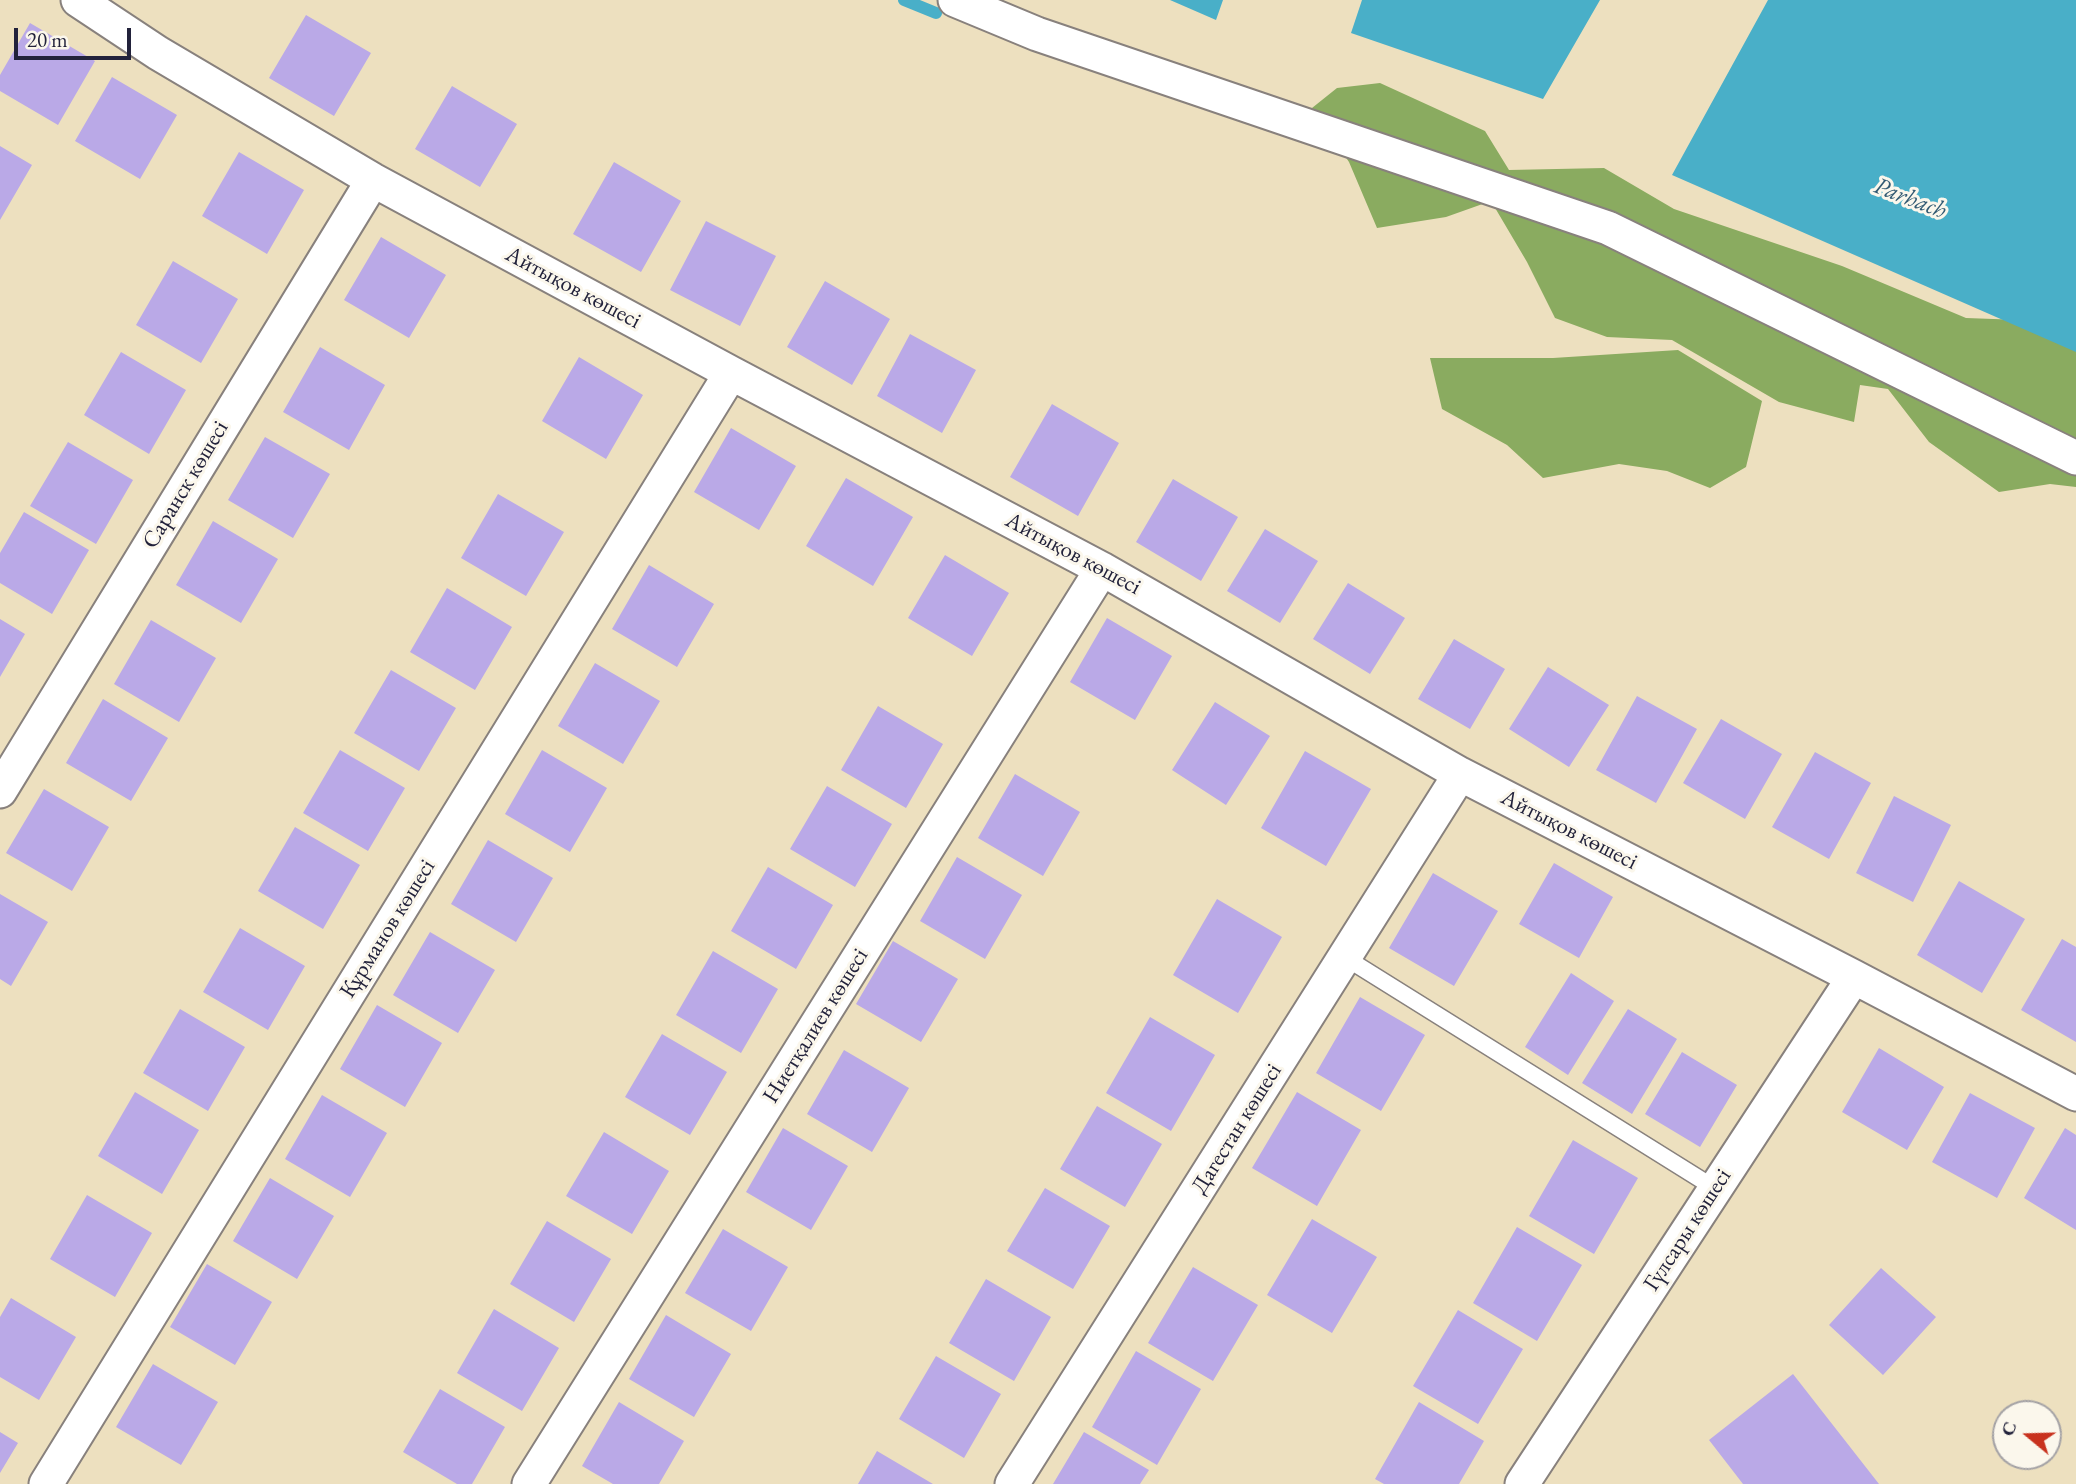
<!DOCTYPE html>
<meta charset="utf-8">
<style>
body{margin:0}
#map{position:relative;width:2076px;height:1484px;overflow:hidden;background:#ede0bf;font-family:"EB Garamond",serif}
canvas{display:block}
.north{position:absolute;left:1992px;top:1400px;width:70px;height:70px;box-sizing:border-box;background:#fbf7ec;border:2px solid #a4a2a5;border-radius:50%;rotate:289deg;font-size:19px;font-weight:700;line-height:28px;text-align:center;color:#22223b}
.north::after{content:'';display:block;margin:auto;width:24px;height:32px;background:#c8321e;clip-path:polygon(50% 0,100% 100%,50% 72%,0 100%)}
.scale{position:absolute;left:14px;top:28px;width:117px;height:32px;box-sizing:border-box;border:4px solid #22223b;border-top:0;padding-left:9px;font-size:21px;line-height:24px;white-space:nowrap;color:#22223b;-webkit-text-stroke:5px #fbf7ec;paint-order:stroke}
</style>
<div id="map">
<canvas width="2076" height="1484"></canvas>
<div class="north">С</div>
<div class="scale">20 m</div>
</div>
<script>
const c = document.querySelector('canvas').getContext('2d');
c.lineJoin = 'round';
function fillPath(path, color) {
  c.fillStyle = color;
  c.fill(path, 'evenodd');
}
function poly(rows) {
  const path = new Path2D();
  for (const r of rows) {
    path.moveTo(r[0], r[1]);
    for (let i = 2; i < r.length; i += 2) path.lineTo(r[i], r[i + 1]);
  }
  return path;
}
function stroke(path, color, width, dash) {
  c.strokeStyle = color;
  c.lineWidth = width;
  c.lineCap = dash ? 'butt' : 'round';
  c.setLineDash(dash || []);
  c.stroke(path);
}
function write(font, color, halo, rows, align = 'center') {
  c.font = font + ' "EB Garamond",serif';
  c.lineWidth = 6;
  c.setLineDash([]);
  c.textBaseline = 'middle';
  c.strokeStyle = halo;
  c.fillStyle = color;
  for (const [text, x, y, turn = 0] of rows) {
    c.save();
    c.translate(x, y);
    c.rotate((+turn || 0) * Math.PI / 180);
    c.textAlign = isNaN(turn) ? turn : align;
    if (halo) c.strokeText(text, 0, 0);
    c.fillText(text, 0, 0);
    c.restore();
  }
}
const forest = poly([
 [1380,83,1485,131,1509,170,1604,168,1674,209,1842,266,1966,318,2076,322,2076,487,2050,484,1999,492,1929,442,1888,389,1860,385,1854,422,1779,402,1672,340,1607,337,1555,318,1527,262,1491,201,1446,217,1377,228,1349,162,1312,108,1337,88],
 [1678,350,1762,401,1746,467,1710,488,1667,471,1619,464,1543,478,1507,445,1442,409,1430,358,1553,358]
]);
const water = poly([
 [1170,0,1223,0,1216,20],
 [1362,0,1600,0,1543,99,1351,33],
 [1768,0,2076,0,2076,352,1672,175]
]);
const stream = poly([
 [904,0,936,13]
]);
const building = poly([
 [306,15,371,53,334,116,269,78],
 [30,23,95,61,58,125,0,91,0,75],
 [112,77,177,115,140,179,75,141],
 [452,86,517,124,480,187,415,149],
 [0,146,32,165,0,220],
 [239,152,304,190,267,254,202,216],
 [614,162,681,201,641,272,573,234],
 [706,221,776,256,740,326,670,290],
 [381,237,446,275,409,338,344,300],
 [173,261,238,299,201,363,136,325],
 [825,281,890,319,852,385,787,347],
 [910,334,976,370,942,433,877,396],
 [320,347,385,385,349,450,283,412],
 [121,352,186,390,149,454,84,415],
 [579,357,643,395,606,459,542,421],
 [1052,404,1119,443,1078,516,1010,477],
 [731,428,796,466,759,530,694,492],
 [265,437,330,474,293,538,228,500],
 [68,442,133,480,96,544,30,506],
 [846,478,913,517,873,586,806,546],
 [1173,479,1238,517,1201,581,1136,542],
 [498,494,564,532,526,596,461,558],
 [24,512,89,550,52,614,0,583,0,553],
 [213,521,278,559,241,623,176,585],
 [1265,529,1318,561,1280,623,1227,591],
 [945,555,1009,593,972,656,908,618],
 [649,565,714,604,677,667,612,629],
 [1348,583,1405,618,1370,674,1313,639],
 [447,588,512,627,475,690,410,652],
 [1107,618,1172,656,1135,720,1070,682],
 [0,619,25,634,0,677],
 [151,620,216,658,179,722,114,684],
 [1454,639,1505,669,1470,729,1418,699],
 [595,663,660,701,623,764,558,726],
 [1548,667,1609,705,1569,767,1509,729],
 [391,670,456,708,419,771,354,733],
 [1637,696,1697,729,1656,803,1596,770],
 [103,699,168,738,131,801,66,763],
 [1215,702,1270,736,1226,805,1172,770],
 [878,706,943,744,906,808,841,770],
 [1721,719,1782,754,1745,819,1683,783],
 [340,750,405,788,368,851,303,813],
 [542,750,607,788,570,852,505,814],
 [1305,751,1371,789,1326,866,1261,828],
 [1815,752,1871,783,1829,859,1772,827],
 [1015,774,1080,812,1043,876,978,838],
 [827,786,892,824,855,887,790,849],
 [44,789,109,827,72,891,6,853],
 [1894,796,1951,825,1913,902,1856,873],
 [295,827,360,865,323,929,258,891],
 [488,840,553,878,516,942,451,904],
 [957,857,1022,895,985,959,920,921],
 [1554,863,1613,897,1579,958,1519,924],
 [768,867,833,905,796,969,731,931],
 [1433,873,1498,911,1454,986,1389,948],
 [1959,881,2025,919,1982,993,1917,955],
 [0,894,48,922,11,986,0,979],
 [1217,899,1282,937,1238,1013,1173,975],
 [240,928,305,966,268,1030,203,992],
 [430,932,495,970,458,1033,393,995],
 [2062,939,2076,947,2076,1042,2021,1010],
 [893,941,958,979,921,1042,856,1004],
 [713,951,778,989,741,1053,676,1015],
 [1571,973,1614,1001,1568,1075,1525,1047],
 [1360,997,1425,1035,1381,1111,1316,1073],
 [377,1005,442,1043,405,1107,340,1069],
 [180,1009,245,1047,208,1111,143,1073],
 [1628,1009,1677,1039,1632,1114,1582,1083],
 [1150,1017,1215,1055,1171,1131,1106,1093],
 [662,1034,727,1072,690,1135,625,1097],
 [1879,1048,1944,1087,1907,1150,1842,1112],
 [844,1050,909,1088,872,1152,807,1114],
 [1682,1052,1737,1085,1700,1147,1645,1114],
 [135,1092,199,1130,162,1194,98,1156],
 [1297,1092,1361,1130,1317,1206,1252,1168],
 [1970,1093,2035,1128,1997,1198,1932,1162],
 [322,1095,387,1133,350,1197,285,1159],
 [1097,1106,1162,1144,1125,1207,1060,1169],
 [783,1128,848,1166,811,1230,746,1192],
 [2065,1128,2076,1135,2076,1230,2024,1198],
 [604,1132,669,1171,632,1234,566,1196],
 [1573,1140,1638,1178,1594,1254,1529,1216],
 [270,1178,334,1216,297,1279,233,1241],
 [1045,1188,1110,1226,1073,1289,1007,1251],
 [87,1195,152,1233,115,1297,50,1259],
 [1312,1219,1377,1257,1332,1333,1267,1295],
 [547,1221,611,1259,574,1322,510,1284],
 [1517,1227,1582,1265,1537,1341,1473,1303],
 [723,1229,788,1267,751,1331,685,1293],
 [207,1264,272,1302,235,1365,170,1327],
 [1193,1267,1258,1305,1213,1381,1148,1343],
 [1881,1268,1936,1317,1883,1375,1829,1325],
 [986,1279,1051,1317,1014,1381,949,1343],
 [11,1298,76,1337,39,1400,0,1377,0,1317],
 [494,1309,559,1348,522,1411,457,1373],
 [1458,1310,1523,1349,1478,1424,1413,1386],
 [666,1315,731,1354,694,1417,629,1379],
 [1136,1351,1201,1389,1157,1465,1092,1427],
 [936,1356,1001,1394,964,1458,899,1419],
 [153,1364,218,1402,181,1465,116,1427],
 [1793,1374,1879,1484,1743,1484,1709,1440],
 [440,1389,505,1427,472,1484,457,1484,403,1452],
 [619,1402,684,1441,659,1484,613,1484,582,1466],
 [1419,1402,1484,1441,1459,1484,1384,1484,1375,1479],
 [0,1432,18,1443,0,1473],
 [1084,1432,1149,1470,1140,1484,1053,1484],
 [877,1451,933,1484,858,1484]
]);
const service = poly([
 [1346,958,1716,1189]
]);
const minor = poly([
 [78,0,158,53,373,180,731,373,1102,569,1460,774,1854,977,2076,1094],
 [955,0,1037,34,1608,228,2076,458],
 [0,791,373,180],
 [46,1484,731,373],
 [529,1484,1102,569],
 [1012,1484,1460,774],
 [1522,1484,1854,977]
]);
const streetNames = [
 ["Айтықов көшесі",573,288,28],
 ["Саранск көшесі",186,485,-59],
 ["Айтықов көшесі",1073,554,28],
 ["Айтықов көшесі",1569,830,27],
 ["Құрманов көшесі",388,929,-58],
 ["Ниетқалиев көшесі",816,1026,-58],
 ["Дагестан көшесі",1237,1129,-58],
 ["Гүлсары көшесі",1688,1230,-57]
];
const waterNames = [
 ["Parhach",1910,199,21]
];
fillPath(forest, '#8aab60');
fillPath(water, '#49afc8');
stroke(stream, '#49afc8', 12);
fillPath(building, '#baa9e7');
stroke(service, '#88817d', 19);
stroke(minor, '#88817d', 37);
stroke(service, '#fff', 16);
stroke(minor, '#fff', 33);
write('23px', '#22223b', '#fbf7ec', streetNames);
write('italic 24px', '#325a73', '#fbf7ec', waterNames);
</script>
